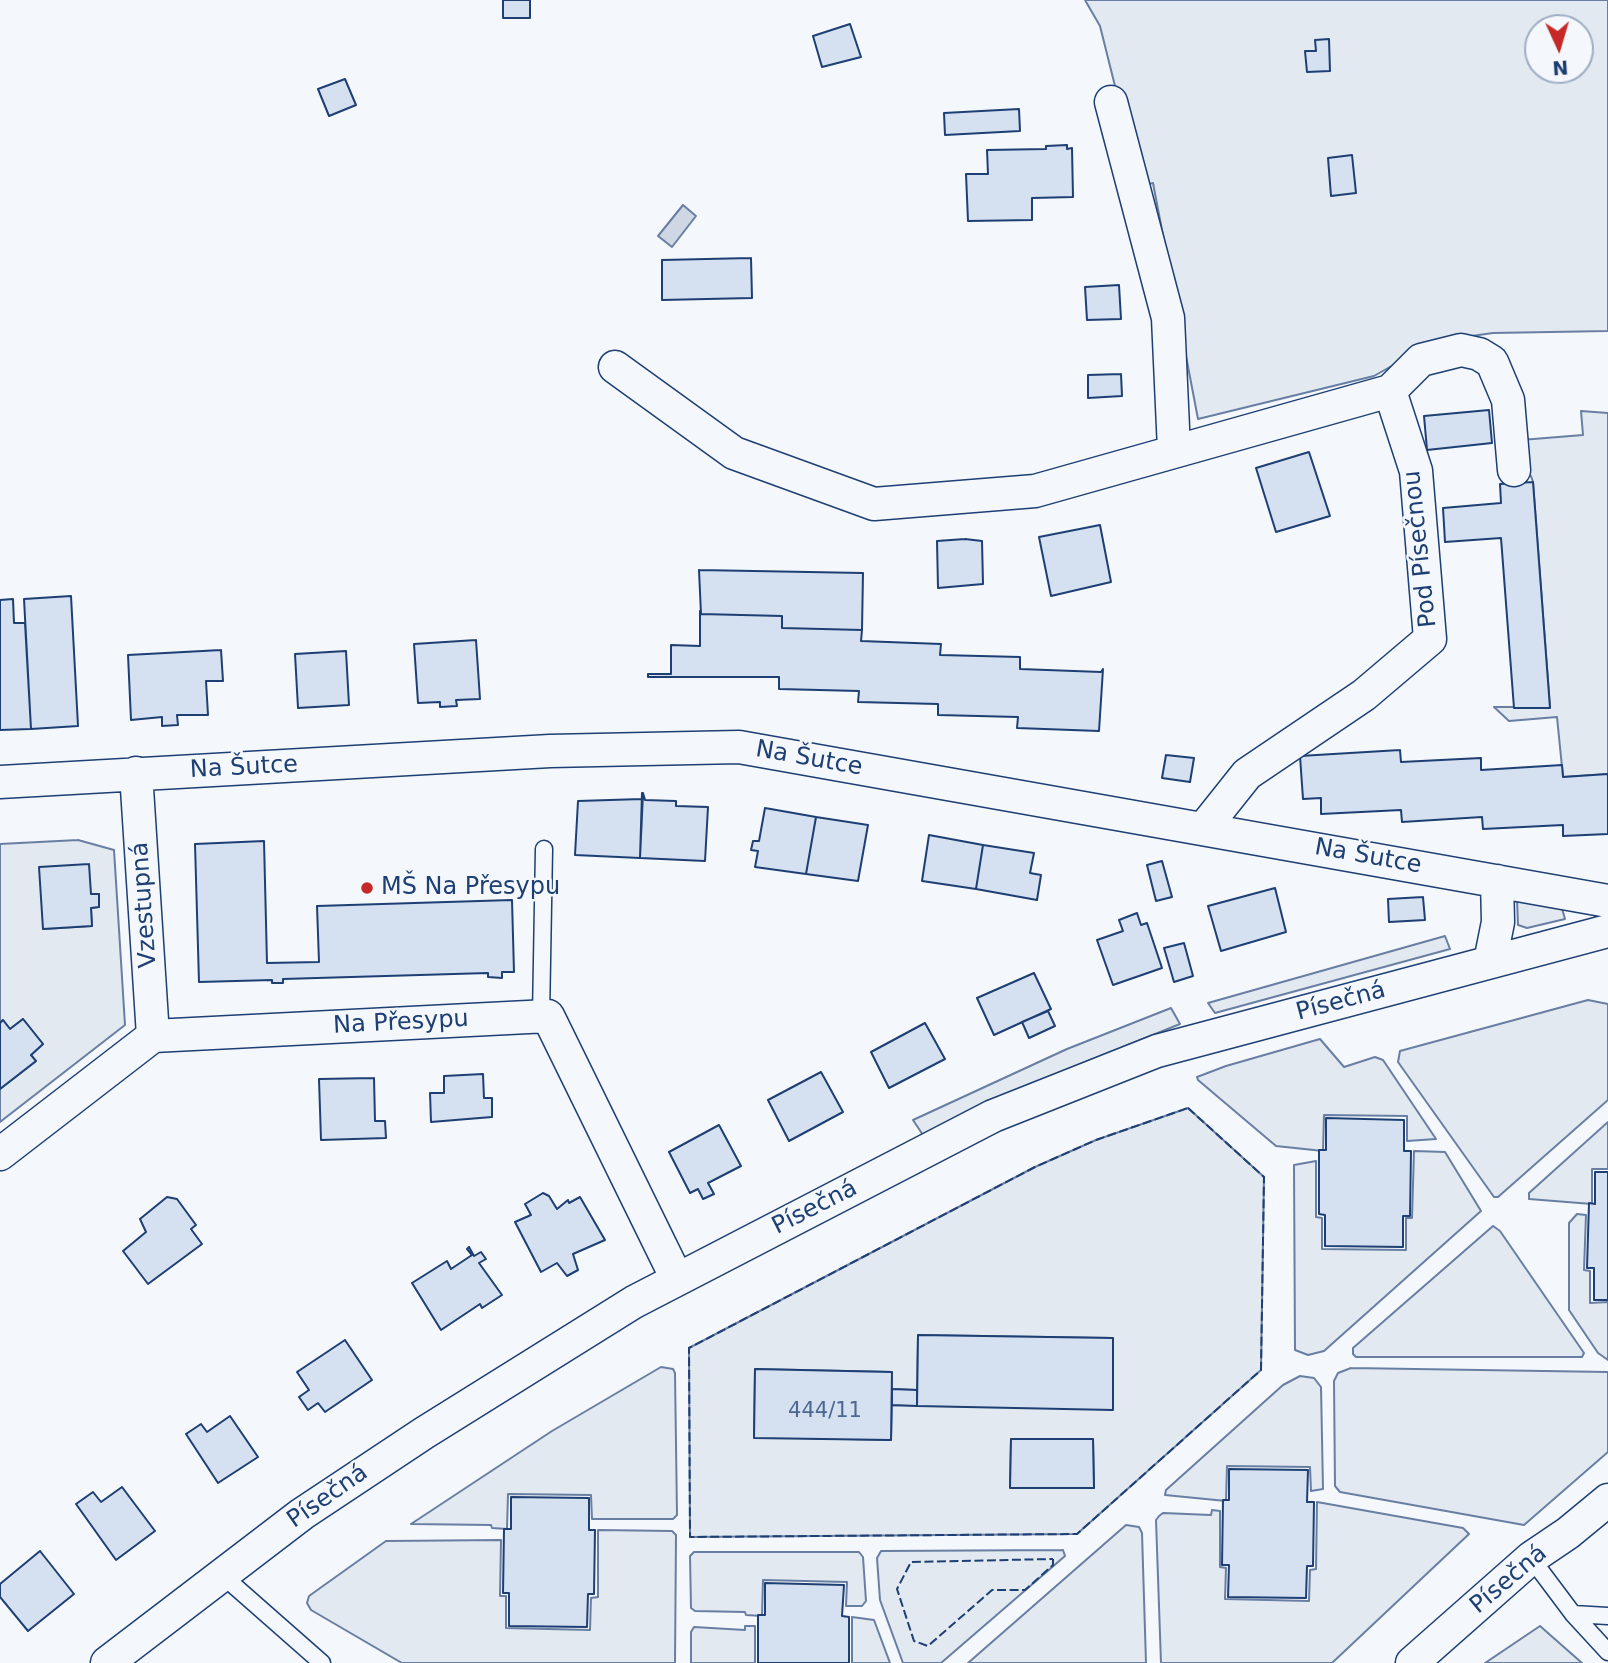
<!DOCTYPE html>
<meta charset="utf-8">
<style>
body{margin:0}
#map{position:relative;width:1608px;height:1663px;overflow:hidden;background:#f4f7fb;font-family:"DejaVu Sans",sans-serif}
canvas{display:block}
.north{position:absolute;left:1524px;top:14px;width:70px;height:70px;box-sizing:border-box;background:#f4f7fb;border:2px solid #9eadc5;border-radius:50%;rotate:176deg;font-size:19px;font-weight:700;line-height:28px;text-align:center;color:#1d3f73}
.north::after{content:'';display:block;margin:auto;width:24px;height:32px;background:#c62828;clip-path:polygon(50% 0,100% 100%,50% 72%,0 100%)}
</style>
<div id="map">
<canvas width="1608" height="1663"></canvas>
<div class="north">N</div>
</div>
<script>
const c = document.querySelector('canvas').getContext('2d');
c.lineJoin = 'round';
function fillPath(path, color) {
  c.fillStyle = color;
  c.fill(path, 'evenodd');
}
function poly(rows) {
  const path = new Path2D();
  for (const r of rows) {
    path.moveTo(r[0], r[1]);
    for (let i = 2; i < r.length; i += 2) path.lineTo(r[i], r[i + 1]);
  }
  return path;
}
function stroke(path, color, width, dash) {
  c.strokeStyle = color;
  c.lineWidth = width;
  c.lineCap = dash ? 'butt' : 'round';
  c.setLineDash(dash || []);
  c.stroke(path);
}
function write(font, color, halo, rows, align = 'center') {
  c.font = font + ' "DejaVu Sans",sans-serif';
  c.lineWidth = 5;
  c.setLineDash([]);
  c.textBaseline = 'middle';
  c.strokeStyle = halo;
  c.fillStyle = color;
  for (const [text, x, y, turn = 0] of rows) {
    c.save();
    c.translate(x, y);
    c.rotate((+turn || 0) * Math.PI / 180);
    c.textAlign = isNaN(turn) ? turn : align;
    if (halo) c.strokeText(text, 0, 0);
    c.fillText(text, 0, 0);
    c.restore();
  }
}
const green = poly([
 [1085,0,1608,0,1608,331,1493,333,1436,341,1374,376,1198,419,1153,183,1140,186,1100,26,1085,0],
 [1538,28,1580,28,1580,70,1538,70,1538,28],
 [1581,411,1608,413,1608,774,1563,777,1557,717,1509,721,1494,707,1550,707,1533,482,1531,476,1527,476,1521,440,1583,435,1581,411],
 [78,840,114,850,125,1025,0,1122,0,1089,35,1062,31,1055,43,1044,23,1019,10,1029,3,1020,0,1023,0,844,78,840],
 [91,894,99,894,99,907,91,908,92,926,43,929,91,894],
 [1517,900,1561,905,1565,919,1527,928,1518,925,1517,900],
 [1445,936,1450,949,1215,1013,1208,1003,1445,936],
 [1588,1000,1608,1004,1608,1100,1498,1197,1494,1197,1398,1062,1400,1051,1588,1000],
 [1171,1008,1180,1024,994,1099,923,1135,913,1120,1067,1049,1171,1008],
 [1320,1039,1344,1067,1375,1057,1383,1060,1436,1139,1407,1141,1407,1116,1324,1115,1323,1151,1276,1146,1198,1080,1197,1077,1226,1066,1320,1039],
 [1188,1108,1264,1177,1261,1370,1077,1534,690,1537,689,1348,1035,1167,1096,1140,1188,1108],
 [918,1335,1113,1338,1113,1409,892,1405,891,1440,754,1437,755,1369,891,1372,892,1389,917,1390,918,1335],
 [1011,1439,1093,1439,1094,1488,1010,1487,1011,1439],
 [1608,1122,1608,1169,1592,1169,1592,1204,1529,1199,1529,1193,1608,1122],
 [1414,1151,1445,1152,1481,1211,1324,1351,1308,1355,1295,1350,1294,1165,1316,1161,1316,1217,1322,1218,1322,1249,1406,1250,1406,1218,1412,1218,1414,1151],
 [1577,1214,1586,1215,1584,1270,1590,1271,1590,1303,1608,1302,1608,1360,1598,1353,1569,1310,1569,1223,1577,1214],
 [1493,1226,1500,1231,1584,1353,1582,1357,1356,1357,1353,1354,1353,1348,1493,1226],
 [661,1367,673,1369,675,1373,677,1515,673,1519,592,1519,591,1495,508,1494,507,1529,492,1528,491,1525,411,1524,552,1431,661,1367],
 [1351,1368,1608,1372,1608,1452,1524,1525,1340,1492,1335,1486,1334,1381,1338,1373,1351,1368],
 [1300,1376,1314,1378,1321,1387,1323,1489,1311,1491,1310,1467,1227,1466,1226,1501,1165,1495,1166,1490,1283,1385,1300,1376],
 [1317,1502,1463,1528,1469,1534,1332,1663,1161,1663,1156,1520,1159,1516,1163,1513,1211,1515,1212,1510,1220,1511,1220,1567,1226,1568,1225,1599,1309,1601,1310,1570,1316,1569,1317,1502],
 [1126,1525,1139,1527,1142,1533,1146,1663,968,1663,1126,1525],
 [598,1530,672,1531,676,1535,675,1663,402,1663,311,1610,307,1603,309,1596,386,1541,501,1540,500,1596,506,1596,506,1628,590,1630,591,1598,598,1597,598,1530],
 [1063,1550,1065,1556,941,1663,903,1663,880,1600,877,1558,881,1551,1063,1550],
 [694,1552,859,1552,863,1557,866,1601,862,1606,846,1606,847,1582,763,1580,762,1616,746,1615,745,1612,695,1611,691,1608,690,1556,694,1552],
 [852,1617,874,1620,890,1663,852,1663,852,1617],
 [745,1626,755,1626,755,1663,691,1663,691,1632,694,1627,745,1630,745,1626],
 [1540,1626,1582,1663,1485,1663,1540,1626]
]);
const water = poly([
 [683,205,696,216,672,247,658,236,683,205]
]);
const building = poly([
 [503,0,530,0,530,18,503,18,503,0],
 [850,24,861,57,822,67,813,36,850,24],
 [1329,39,1330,71,1307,72,1305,51,1316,51,1315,40,1329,39],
 [345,79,356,105,329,116,318,89,345,79],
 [1019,109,1020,131,945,135,944,113,1019,109],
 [1067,145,1067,149,1072,148,1073,197,1032,198,1032,220,968,221,966,174,988,174,987,150,1046,149,1046,146,1067,145],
 [1352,155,1356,193,1331,196,1328,158,1352,155],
 [751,258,752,298,662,300,662,260,751,258],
 [1119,285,1121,319,1087,320,1085,287,1119,285],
 [1121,374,1122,396,1088,398,1088,375,1121,374],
 [1489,410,1492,443,1427,450,1424,416,1489,410],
 [1309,452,1330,516,1276,532,1256,468,1309,452],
 [1533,482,1550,708,1514,708,1501,538,1445,542,1443,508,1501,503,1500,484,1533,482],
 [1100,525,1111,582,1051,596,1039,537,1100,525],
 [965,539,982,541,983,584,938,588,937,541,965,539],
 [699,570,863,573,862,630,782,628,782,616,701,614,699,570],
 [71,596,78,726,31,729,24,599,71,596],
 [13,599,14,623,25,623,31,729,0,730,0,600,13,599],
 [700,611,701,614,782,616,782,628,862,630,861,641,941,644,940,655,1020,657,1020,669,1101,672,1103,669,1099,731,1017,728,1018,717,938,715,938,704,858,702,859,691,779,689,779,677,648,677,648,674,671,674,671,645,700,646,700,611],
 [476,640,480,699,456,700,457,706,440,707,440,702,418,703,414,644,476,640],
 [221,650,223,681,206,681,208,715,177,715,178,725,162,726,162,717,131,720,128,655,221,650],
 [346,651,349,705,298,708,295,654,346,651],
 [1400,750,1401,762,1481,758,1481,770,1562,765,1563,777,1608,774,1608,834,1563,836,1563,825,1483,829,1482,817,1402,822,1401,810,1321,814,1321,798,1303,799,1300,756,1400,750],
 [1166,755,1194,758,1190,782,1162,778,1166,755],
 [642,793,640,858,575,855,578,801,642,799,642,793],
 [643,793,645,800,676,801,676,806,708,807,705,861,640,858,643,793],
 [765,808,816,817,806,874,755,867,758,851,751,850,753,841,759,841,765,808],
 [816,817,868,825,858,881,806,874,816,817],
 [929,835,983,845,976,889,922,881,929,835],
 [264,841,267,963,319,962,317,906,512,900,514,972,502,972,502,978,488,977,488,973,283,979,283,983,272,983,272,980,199,982,195,844,264,841],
 [983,845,1034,853,1030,873,1041,875,1037,900,976,889,983,845],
 [1162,861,1172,897,1156,901,1147,865,1162,861],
 [89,864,91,894,99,894,99,907,91,908,92,926,43,929,39,867,89,864],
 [1275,888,1286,932,1221,951,1208,906,1275,888],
 [1423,897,1425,920,1389,922,1388,899,1423,897],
 [1137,913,1141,925,1147,923,1162,968,1113,985,1097,940,1123,931,1119,920,1137,913],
 [1184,943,1193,976,1174,982,1164,948,1184,943],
 [1034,973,1051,1009,994,1035,977,998,1034,973],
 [1048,1011,1055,1026,1029,1038,1022,1022,1048,1011],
 [23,1019,43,1044,31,1055,36,1061,0,1089,0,1023,3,1020,10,1029,23,1019],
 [925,1023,945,1059,889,1088,871,1052,925,1023],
 [821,1072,843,1112,789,1141,768,1100,821,1072],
 [483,1074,484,1098,492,1098,492,1117,431,1122,430,1093,444,1093,444,1076,483,1074],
 [374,1078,375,1121,385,1121,386,1138,321,1140,319,1079,374,1078],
 [1326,1118,1404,1120,1404,1151,1411,1151,1410,1216,1403,1216,1403,1247,1325,1246,1325,1215,1319,1214,1319,1150,1326,1150,1326,1118],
 [719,1125,741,1166,708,1183,714,1194,703,1199,698,1189,690,1193,669,1152,719,1125],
 [1595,1172,1608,1172,1608,1300,1594,1300,1594,1268,1587,1268,1589,1203,1595,1204,1595,1172],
 [543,1193,549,1196,557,1209,568,1200,569,1203,580,1197,605,1240,573,1254,578,1270,567,1276,557,1263,541,1272,515,1222,531,1215,525,1204,543,1193],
 [167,1197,177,1199,196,1225,191,1229,202,1244,148,1284,123,1251,146,1232,140,1219,167,1197],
 [469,1247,474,1256,481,1252,486,1259,479,1263,502,1295,482,1308,480,1304,441,1330,412,1283,447,1261,451,1269,472,1255,467,1249,469,1247],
 [918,1335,1113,1338,1113,1410,917,1406,918,1335],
 [345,1340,372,1380,325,1412,318,1403,308,1410,299,1397,309,1390,297,1372,345,1340],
 [755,1369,892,1372,891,1440,754,1438,755,1369],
 [892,1389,917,1390,917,1406,892,1405,892,1389],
 [230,1416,258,1457,218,1483,186,1434,201,1424,207,1432,230,1416],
 [1011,1439,1093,1439,1094,1488,1010,1488,1011,1439],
 [1229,1469,1308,1470,1307,1502,1314,1502,1313,1566,1307,1566,1306,1598,1228,1597,1229,1565,1222,1565,1223,1500,1229,1500,1229,1469],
 [122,1487,155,1531,116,1560,76,1504,93,1492,101,1502,122,1487],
 [511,1497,589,1498,589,1530,595,1530,594,1594,588,1594,587,1627,509,1626,509,1593,503,1593,504,1529,511,1529,511,1497],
 [40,1551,74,1594,28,1631,0,1597,0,1584,40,1551],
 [765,1583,844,1585,842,1616,849,1617,849,1663,758,1663,758,1615,765,1615,765,1583]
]);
const service = poly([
 [541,1016,544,849],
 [1531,1558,1573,1614,1608,1652],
 [222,1575,322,1663],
 [1573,1614,1608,1616]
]);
const minor = poly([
 [1111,102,1168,318,1174,450],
 [615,367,734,453,874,504,1035,491,1390,391,1416,471,1430,639,1364,695,1247,774,1204,828],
 [1390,391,1421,360,1461,350,1479,354,1492,362,1508,400,1514,470],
 [136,773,153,1036],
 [0,782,550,751,739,747,1608,901],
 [1490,962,1498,922,1497,881],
 [0,1154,153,1036,548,1016,677,1279],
 [107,1663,302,1514,424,1433,634,1302,993,1116,1157,1051,1608,931],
 [1412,1663,1531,1558,1568,1533,1608,1500]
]);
const fence = poly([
 [1188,1108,1264,1177,1261,1370,1077,1534,690,1537,689,1348,1035,1167,1096,1140,1188,1108],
 [1053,1559,1053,1565,1025,1590,992,1590,928,1646,914,1641,897,1589,911,1562,1053,1559]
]);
const markers = [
 [367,888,7,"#c62828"]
];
const numberNames = [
 ["444/11",825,1412]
];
const streetNames = [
 ["Pod Písečnou",1421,549,-96],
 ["Na Šutce",809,759,10],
 ["Na Šutce",244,768,-3],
 ["Na Šutce",1368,857,10],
 ["Vzestupná",145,905,-94],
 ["Písečná",1341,1002,-15],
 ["Na Přesypu",401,1023,-3],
 ["Písečná",815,1208,-27],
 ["Písečná",328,1497,-35],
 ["Písečná",1509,1580,-40]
];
const poiNames = [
 ["MŠ Na Přesypu",381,888]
];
fillPath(green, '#e3e9f0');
stroke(green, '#687fa3', 2);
fillPath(water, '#cfd7e4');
stroke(water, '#687fa3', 2);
fillPath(building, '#d5e0f0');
stroke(building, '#1d3f73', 2);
stroke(service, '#1d3f73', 19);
stroke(minor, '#1d3f73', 35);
stroke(service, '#f4f7fb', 16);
stroke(minor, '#f4f7fb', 32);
stroke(fence, '#1d3f73', 2, [9, 3.5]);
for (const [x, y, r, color] of markers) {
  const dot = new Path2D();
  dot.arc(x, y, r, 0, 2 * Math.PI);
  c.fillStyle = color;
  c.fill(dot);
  stroke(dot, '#f4f7fb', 2.5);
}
write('21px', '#4b6792', null, numberNames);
write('24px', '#1d3f73', '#f4f7fb', streetNames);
write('24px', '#1d3f73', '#f4f7fb', poiNames, 'left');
</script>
